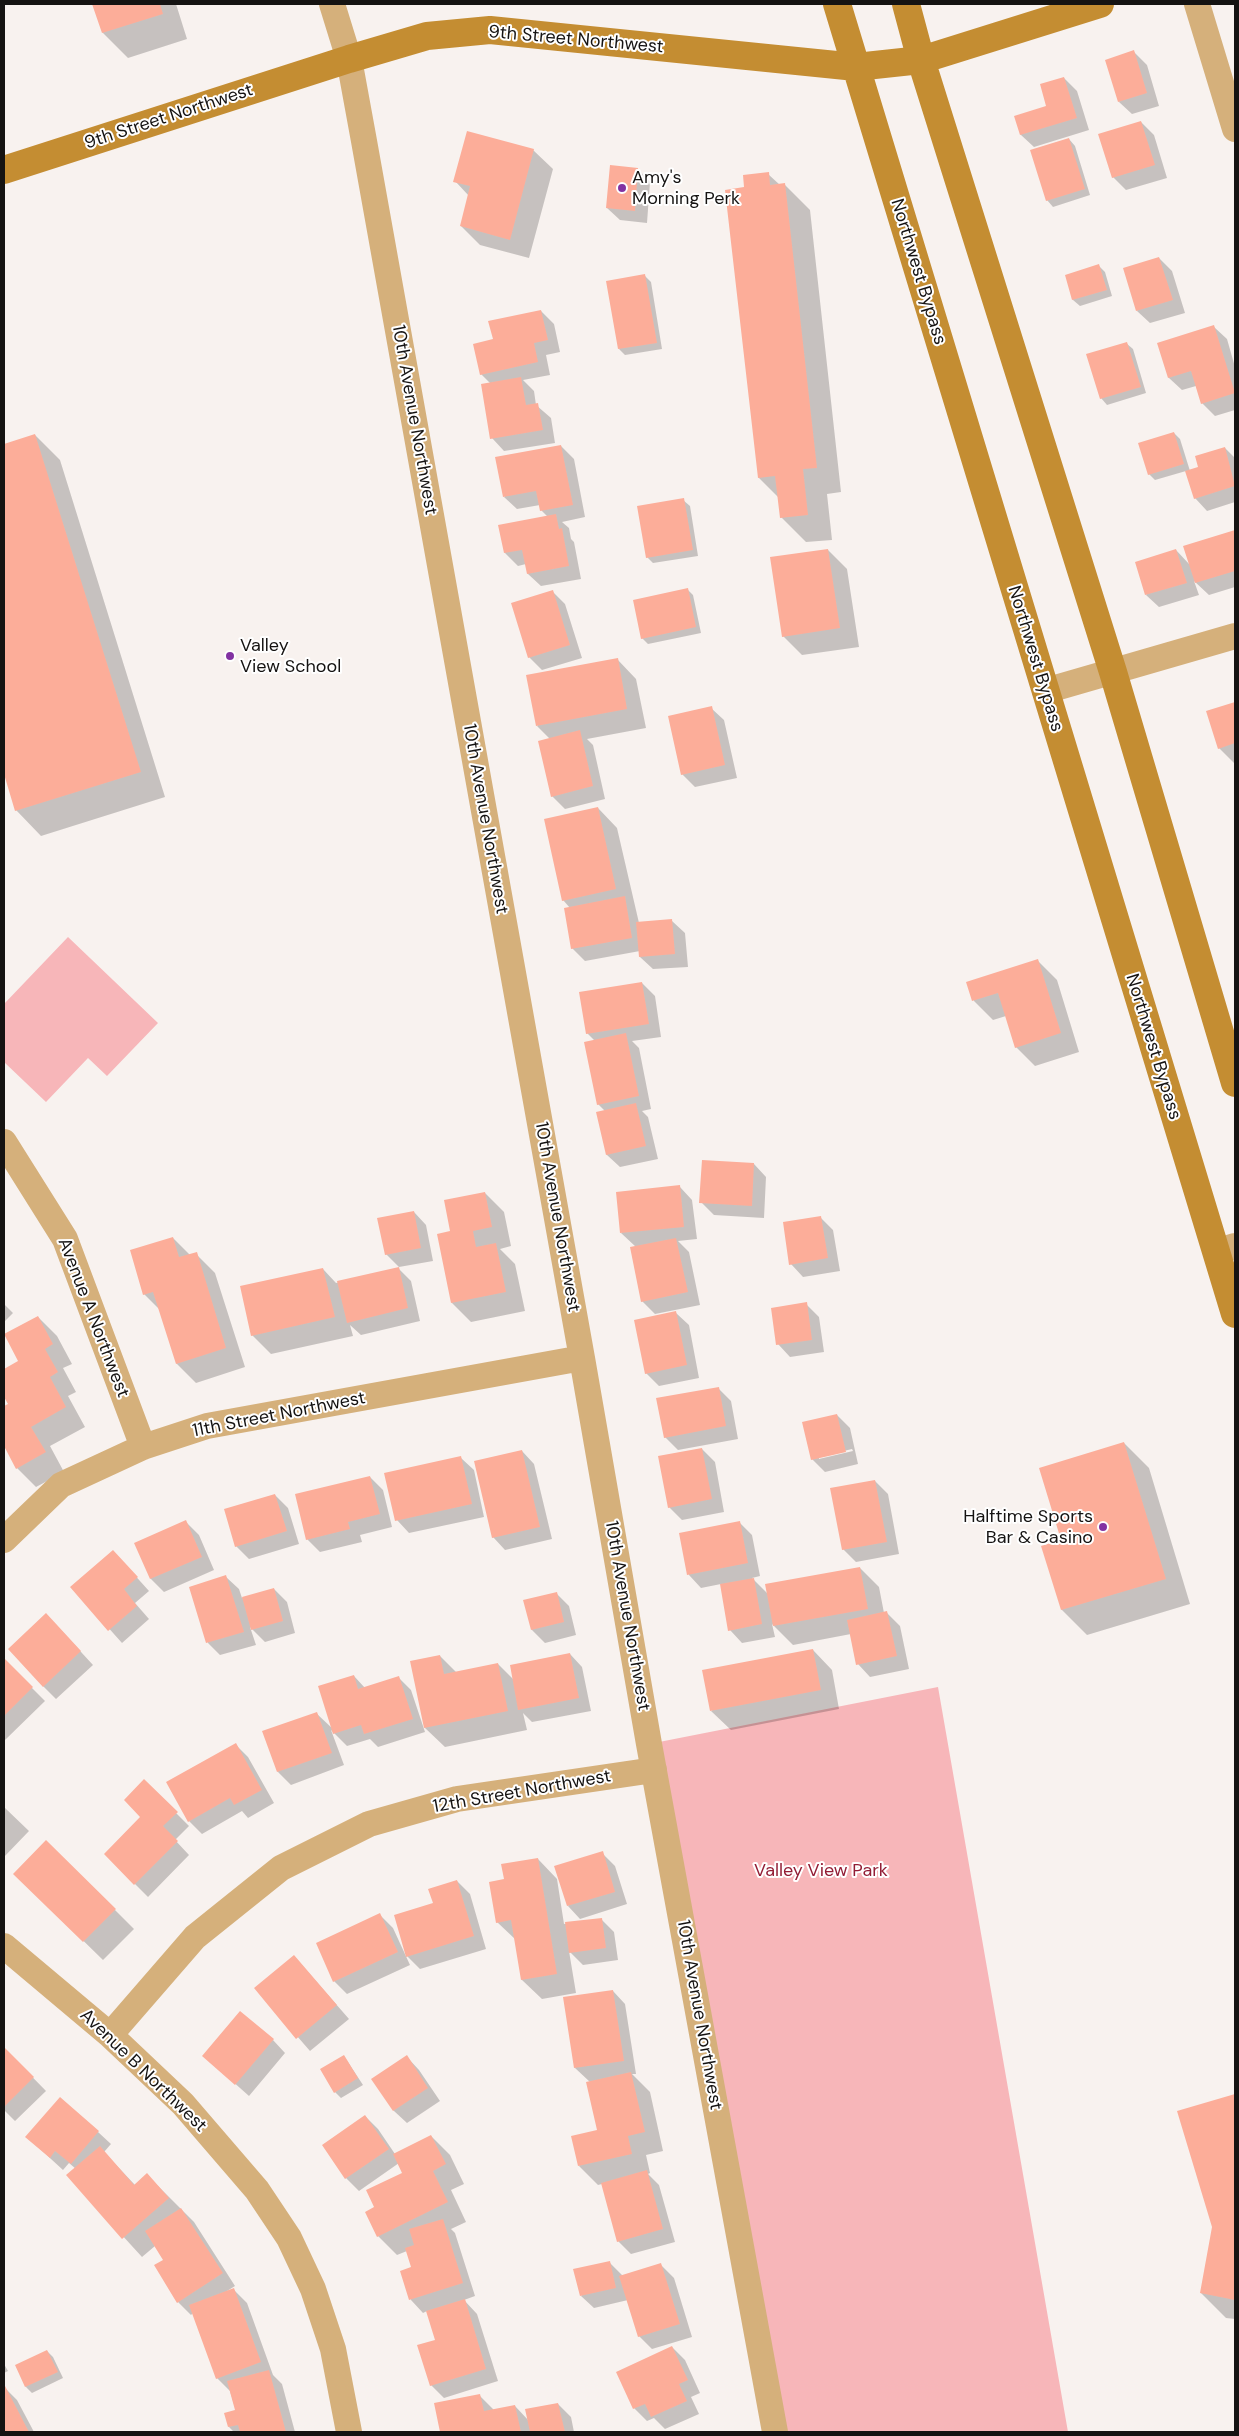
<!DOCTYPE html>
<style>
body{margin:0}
#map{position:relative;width:1239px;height:2436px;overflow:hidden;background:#f8f2ef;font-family:"DM Sans",sans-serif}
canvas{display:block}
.frame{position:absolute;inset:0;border:5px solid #151312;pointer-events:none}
</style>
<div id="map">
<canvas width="1239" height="2436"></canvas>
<div class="frame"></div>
</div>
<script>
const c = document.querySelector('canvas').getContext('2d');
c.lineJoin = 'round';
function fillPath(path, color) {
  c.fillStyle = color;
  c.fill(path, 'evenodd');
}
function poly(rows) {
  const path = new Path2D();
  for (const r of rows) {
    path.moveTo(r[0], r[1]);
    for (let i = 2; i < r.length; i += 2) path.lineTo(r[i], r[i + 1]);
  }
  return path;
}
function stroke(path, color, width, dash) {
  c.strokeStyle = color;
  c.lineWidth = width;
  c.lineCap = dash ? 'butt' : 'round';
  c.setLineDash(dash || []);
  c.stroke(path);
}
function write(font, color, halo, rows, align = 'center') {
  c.font = font + ' "DM Sans",sans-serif';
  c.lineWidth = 4;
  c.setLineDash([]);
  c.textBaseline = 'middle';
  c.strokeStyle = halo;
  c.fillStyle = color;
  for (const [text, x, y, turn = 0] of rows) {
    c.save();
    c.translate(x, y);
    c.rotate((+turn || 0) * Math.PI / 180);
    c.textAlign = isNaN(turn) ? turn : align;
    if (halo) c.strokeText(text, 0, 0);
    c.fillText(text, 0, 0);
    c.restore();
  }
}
const green = poly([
 [68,937,158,1023,107,1076,88,1058,46,1102,4,1062,4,1004],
 [938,1687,1068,2432,775,2432,649,1744]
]);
const shadow = poly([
 [93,4,176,4,187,39,128,58,103,33],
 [1134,52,1147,65,1159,106,1132,114,1119,102],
 [1064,78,1077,91,1089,130,1034,147,1021,135,1016,117,1048,107],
 [1141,122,1154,135,1167,178,1126,190,1113,177],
 [1069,139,1075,146,1090,195,1053,207,1047,200],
 [533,150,553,169,529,258,480,245,461,226,469,196,455,181],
 [638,169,650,182,647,223,620,220,607,208],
 [768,174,780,185,785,185,810,210,841,492,827,494,832,540,806,542,781,517,779,498,759,478],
 [1159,258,1172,271,1185,313,1150,323,1137,311],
 [1099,266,1105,272,1112,296,1080,306,1073,300,1066,276],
 [645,276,651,282,662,349,625,355,619,349],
 [541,311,554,324,560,352,546,355,550,375,523,380,534,391,536,405,551,418,555,443,504,451,492,438,490,383,481,374,494,340],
 [1214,327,1227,339,1235,367,1235,410,1215,416,1202,403,1196,386,1182,390,1169,378,1159,343],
 [1126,343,1133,349,1146,393,1107,405,1101,398],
 [1174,433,1180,439,1190,471,1200,468,1225,448,1235,458,1235,502,1207,511,1195,498,1186,471,1155,480,1149,474],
 [35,435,60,460,165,797,41,836,16,810,4,770,4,445],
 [561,446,574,459,585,517,562,522,569,528,571,539,574,542,581,579,541,586,528,574,526,564,518,566,505,553,500,526,548,517,541,510,540,505,517,509,504,497],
 [683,500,690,506,698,556,653,563,647,557],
 [1235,531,1235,587,1209,595,1194,581,1199,595,1159,607,1146,595,1176,550,1190,565,1185,547],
 [828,550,847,569,859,647,802,655,783,636],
 [687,589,693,595,701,633,648,644,642,638],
 [553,592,565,604,582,658,542,670,529,657],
 [617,659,636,679,646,728,587,739,593,745,605,799,565,809,552,796,550,739,537,726],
 [1235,703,1235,764,1219,748,1208,711],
 [711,708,724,720,737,778,695,787,682,774],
 [598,808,617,828,639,923,672,921,685,933,688,967,653,969,640,957,640,951,585,961,572,948,570,908,563,900],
 [1038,961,1057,980,1079,1052,1035,1066,1016,1047,1006,1016,993,1020,974,1001,968,983],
 [642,983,655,996,661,1037,632,1041,639,1048,651,1109,642,1111,648,1117,658,1159,620,1167,607,1155,605,1111,598,1104,595,1041,587,1033],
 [754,1164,766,1177,764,1218,714,1215,701,1202],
 [680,1187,692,1200,697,1239,678,1241,689,1252,700,1305,655,1314,642,1301,636,1247,621,1233],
 [485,1193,504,1212,511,1246,500,1249,515,1264,525,1311,471,1322,452,1303,452,1232],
 [414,1212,426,1225,433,1261,399,1267,386,1254],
 [820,1217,833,1230,840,1271,803,1277,791,1264],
 [173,1238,190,1255,196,1254,215,1273,245,1367,196,1383,177,1364,160,1310,144,1294],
 [398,1268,411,1281,420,1321,361,1335,350,1325,353,1336,271,1354,252,1335,323,1269,336,1283],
 [4,1304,13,1313,4,1322],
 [806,1304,819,1317,824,1352,790,1357,778,1344],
 [676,1313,689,1325,699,1378,659,1386,646,1373],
 [38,1317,57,1336,72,1364,63,1368,76,1392,68,1396,85,1427,50,1446,64,1472,36,1487,17,1468,4,1444,4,1408,10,1405,4,1394,4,1371,20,1362,5,1335],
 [718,1388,731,1401,738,1439,678,1450,665,1437],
 [837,1415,850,1428,858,1464,825,1472,812,1459],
 [852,1449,853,1451,819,1459,819,1457],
 [1124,1443,1149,1468,1190,1604,1087,1635,1062,1610,1043,1547,1063,1541],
 [702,1449,715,1462,724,1512,682,1520,669,1507],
 [522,1451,534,1464,552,1539,505,1550,493,1537],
 [461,1458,474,1470,484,1517,409,1533,397,1520],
 [370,1477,383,1490,392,1527,360,1535,362,1542,320,1552,307,1539],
 [875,1481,888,1494,899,1554,856,1562,843,1549],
 [275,1495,288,1508,299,1544,249,1559,236,1546],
 [186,1522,199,1535,214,1570,164,1592,151,1579,136,1544],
 [739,1522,752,1535,760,1576,752,1578,768,1594,860,1568,879,1587,884,1613,887,1613,900,1626,909,1669,870,1677,858,1664,851,1634,793,1645,772,1624,775,1637,742,1643,730,1630,721,1584,701,1588,689,1575,680,1534],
 [113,1551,149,1591,135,1603,149,1619,122,1643,72,1587],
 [226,1577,239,1589,242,1598,274,1589,287,1602,295,1633,265,1642,250,1627,256,1645,220,1655,208,1643,191,1587],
 [556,1593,569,1606,576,1635,545,1643,532,1630,525,1601],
 [59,1628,93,1665,56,1699,43,1686],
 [813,1650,832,1670,839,1709,731,1730,711,1711],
 [570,1654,582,1667,591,1711,532,1722,523,1713,527,1730,445,1747,425,1728,440,1656,457,1673,498,1664,514,1680],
 [4,1660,45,1701,4,1741],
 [354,1676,365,1688,399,1678,411,1690,425,1732,378,1747,370,1739,347,1746,331,1730,344,1765,291,1785,278,1772,264,1732,316,1713,333,1729],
 [236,1745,248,1757,274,1803,248,1818,242,1811,202,1834,189,1821],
 [144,1781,189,1826,175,1840,189,1855,148,1897,105,1854,142,1817],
 [4,1807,29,1831,4,1857],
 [602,1853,615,1866,627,1904,580,1919,568,1906],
 [538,1859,557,1879,564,1924,601,1919,614,1932,618,1960,583,1965,569,1951,576,1993,542,1999,522,1980,516,1940,497,1922,505,1880],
 [15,1874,115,1910,134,1929,103,1960],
 [457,1881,470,1894,486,1949,420,1969,406,1955,434,1904],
 [380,1915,393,1928,410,1965,347,1994,334,1981],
 [294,1956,349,2019,310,2051,256,1989],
 [613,1991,625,2004,636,2074,632,2074,650,2092,663,2151,646,2155,650,2173,648,2174,659,2185,675,2242,631,2254,618,2241,602,2184,598,2185,579,2166,599,2131,590,2082,575,2068],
 [273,2040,285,2053,249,2096,204,2056],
 [4,2048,46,2091,15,2121,4,2110],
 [344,2056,363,2085,341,2098,335,2092],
 [407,2057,419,2070,440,2101,407,2123,394,2111,373,2079],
 [1235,2095,1235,2319,1226,2318,1201,2293,1213,2227,1179,2112],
 [365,2116,378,2129,395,2154,431,2136,450,2155,464,2184,451,2190,466,2222,451,2229,455,2233,475,2296,464,2300,477,2314,498,2381,444,2398,431,2385,436,2341,427,2311,423,2313,411,2300,401,2272,412,2268,407,2251,397,2255,378,2236,376,2208,404,2173,399,2163,359,2191,346,2178,323,2145],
 [98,2132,111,2144,104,2152,135,2185,147,2175,194,2222,235,2286,227,2291,234,2290,247,2303,273,2375,282,2384,295,2432,234,2432,229,2427,236,2411,230,2391,217,2378,193,2313,191,2315,178,2302,165,2260,155,2246,142,2257,68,2176,76,2169,69,2163,63,2170,27,2137],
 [610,2263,623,2276,661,2265,674,2278,692,2337,652,2349,639,2336,628,2300,594,2308,581,2296],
 [672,2347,685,2360,700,2393,691,2397,699,2414,665,2429,654,2418,647,2421,634,2408],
 [47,2351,53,2357,63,2378,32,2393,26,2387,16,2366],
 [4,2364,8,2371,4,2373],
 [4,2387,17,2400,34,2432,4,2432],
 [480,2396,494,2410,515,2406,529,2421,558,2404,571,2417,574,2432,441,2432,436,2404]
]);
const building = poly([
 [92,4,160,4,163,14,102,33],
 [1134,50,1147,93,1118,102,1105,60],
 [1064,77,1077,118,1020,135,1014,116,1046,106,1040,84],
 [1141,121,1155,165,1112,178,1098,134],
 [467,131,534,149,510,240,460,226,470,186,453,182],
 [1069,138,1085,189,1046,201,1030,150],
 [610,165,638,168,635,211,606,208],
 [769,172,770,185,785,183,817,468,803,469,808,515,780,518,775,476,758,478,725,190,744,187,743,175],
 [1159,257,1173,300,1136,311,1123,268],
 [1099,264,1107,290,1072,300,1065,275],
 [645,274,657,343,618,349,606,281],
 [541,310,548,340,534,343,538,362,480,375,473,344,493,339,488,321],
 [1214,325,1235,393,1201,404,1191,371,1168,378,1157,343],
 [1127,342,1141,387,1100,399,1086,354],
 [521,377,526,405,538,403,543,430,490,439,481,384],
 [1174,432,1184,464,1148,475,1138,443],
 [35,434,141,772,15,811,4,774,4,444],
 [561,445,573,505,540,511,536,491,503,497,495,457],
 [1225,447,1235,486,1194,499,1185,471,1198,467,1195,456],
 [684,498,693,550,646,558,637,506],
 [556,514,559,529,562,528,569,566,527,574,522,550,504,553,498,525],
 [1235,530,1235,571,1195,583,1183,546],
 [828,549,840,628,782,637,770,557],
 [1176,549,1187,583,1145,595,1135,562],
 [688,588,696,627,641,639,633,600],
 [553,590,570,645,528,658,511,603],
 [618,658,627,709,536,726,526,675],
 [1235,702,1235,743,1218,749,1206,711],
 [712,706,725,765,681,775,668,716],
 [580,730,593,786,551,797,538,741],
 [598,807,616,889,562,901,544,819],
 [625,896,632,938,571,949,564,908],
 [672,919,675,954,639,957,636,922],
 [1038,959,1061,1033,1015,1048,998,993,972,1001,966,982],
 [642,982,649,1024,586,1034,579,992],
 [626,1033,639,1096,597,1105,584,1042],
 [636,1103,646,1146,606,1155,596,1112],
 [702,1160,754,1163,752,1206,699,1203],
 [680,1185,684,1227,620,1233,616,1192],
 [485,1192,492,1227,473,1231,476,1247,496,1243,506,1292,451,1303,437,1234,450,1231,444,1200],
 [414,1211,421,1248,385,1255,377,1218],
 [821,1216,828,1258,789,1265,783,1222],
 [173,1237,179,1257,197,1252,226,1348,176,1364,153,1292,143,1295,130,1250],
 [676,1238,688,1292,641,1302,630,1247],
 [399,1267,408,1308,347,1323,337,1281],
 [323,1268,335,1317,251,1336,240,1286],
 [807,1302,812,1340,776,1345,771,1308],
 [676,1311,687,1365,645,1374,634,1320],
 [38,1316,53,1344,45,1349,58,1372,50,1377,66,1407,31,1427,46,1452,16,1469,4,1446,4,1406,8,1404,4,1397,4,1369,18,1361,4,1334],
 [719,1387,726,1426,664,1438,656,1398],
 [837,1414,846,1452,811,1460,802,1422],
 [1124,1442,1166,1579,1061,1610,1041,1546,1061,1540,1039,1468],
 [702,1448,712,1499,668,1508,658,1456],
 [522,1450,540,1527,492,1538,474,1461],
 [461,1456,472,1504,395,1521,384,1473],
 [370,1476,380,1514,348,1522,350,1529,306,1540,295,1494],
 [875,1480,887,1542,842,1550,830,1488],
 [275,1494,287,1531,235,1547,224,1509],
 [186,1520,202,1557,150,1579,134,1543],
 [740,1521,748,1563,687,1575,679,1533],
 [113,1550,138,1577,124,1589,137,1606,108,1631,70,1587],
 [860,1567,868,1609,773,1626,765,1584],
 [226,1575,244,1632,206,1643,189,1587],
 [754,1578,762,1624,728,1631,720,1584],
 [274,1588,283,1621,251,1630,242,1597],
 [557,1592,564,1622,531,1630,523,1600],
 [887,1611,897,1656,856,1665,847,1620],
 [46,1613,81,1651,43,1687,8,1649],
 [813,1649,821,1690,710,1711,702,1670],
 [570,1653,579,1698,518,1710,510,1665],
 [440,1655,444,1674,498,1663,508,1711,424,1728,410,1661],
 [4,1658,33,1687,4,1716],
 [354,1675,358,1689,399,1676,413,1719,364,1734,361,1725,333,1734,318,1686],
 [317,1712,332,1753,277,1772,262,1731],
 [236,1743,262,1790,234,1805,230,1798,188,1822,166,1782],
 [144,1779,178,1812,163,1826,178,1841,134,1885,104,1854,140,1817,124,1800],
 [46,1840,116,1909,83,1942,13,1874],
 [603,1851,615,1892,567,1906,554,1866],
 [538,1858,557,1974,521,1980,511,1920,496,1923,489,1882,504,1879,501,1864],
 [457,1880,474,1936,406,1957,394,1915,433,1903,428,1889],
 [380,1913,398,1952,333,1982,316,1943],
 [602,1918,606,1948,569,1953,565,1922],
 [294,1955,337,2005,296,2039,254,1988],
 [613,1990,624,2061,574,2068,563,1997],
 [240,2011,274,2039,235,2085,202,2056],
 [4,2047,34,2077,4,2107],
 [344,2055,358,2078,334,2093,320,2069],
 [407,2055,428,2088,393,2111,371,2079],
 [631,2072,645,2132,628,2136,632,2154,578,2166,571,2136,597,2130,586,2082],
 [1235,2094,1235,2300,1200,2293,1212,2227,1177,2111],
 [60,2097,99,2131,71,2164,55,2151,50,2158,25,2137],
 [365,2115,389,2149,345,2179,322,2145],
 [431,2135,446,2164,433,2171,448,2202,377,2237,365,2212,374,2207,366,2190,402,2173,393,2154],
 [100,2146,134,2185,147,2173,169,2198,122,2239,66,2175],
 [647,2170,663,2229,617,2242,601,2183],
 [181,2208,223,2273,177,2303,154,2265,163,2260,145,2231],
 [443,2219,463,2283,409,2300,400,2271,411,2267,405,2248,414,2245,409,2229],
 [610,2261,616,2288,580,2296,573,2269],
 [661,2263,680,2324,638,2337,619,2276],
 [234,2288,261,2362,216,2379,189,2305],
 [465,2299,486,2369,430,2386,417,2345,435,2340,426,2311],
 [672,2346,688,2380,679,2384,687,2401,651,2417,645,2404,633,2409,616,2372],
 [47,2350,58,2372,25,2387,15,2365],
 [269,2370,286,2432,240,2432,238,2425,228,2427,224,2413,235,2410,227,2381],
 [4,2384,29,2432,4,2432],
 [480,2394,484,2411,515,2405,521,2432,440,2432,434,2403],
 [558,2403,565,2432,530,2432,525,2409]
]);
const street = poly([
 [332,4,349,59,364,141,582,1358,649,1744,775,2432],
 [1197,4,1235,129],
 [1045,691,1235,636],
 [4,1142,65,1239,143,1447],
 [1216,1252,1235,1246],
 [4,1540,61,1485,143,1447,207,1426,582,1358],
 [4,1946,110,2035,183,2104,257,2190,289,2238,313,2289,333,2349,349,2432],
 [110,2035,195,1937,281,1868,369,1824,457,1799,654,1770]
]);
const secondary = poly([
 [837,4,1235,1314],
 [906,4,921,60,1113,672,1235,1083],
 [4,170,349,59,427,36,490,30,856,67,921,60,1100,4]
]);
const markers = [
 [622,188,5,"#8232a2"],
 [230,656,5,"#8232a2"],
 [1103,1527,5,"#8232a2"]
];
const streetNames = [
 ["9th Street Northwest",576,40,5],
 ["9th Street Northwest",169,117,-18],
 ["Northwest Bypass",918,272,73],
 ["10th Avenue Northwest",414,420,80],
 ["Northwest Bypass",1035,659,73],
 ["10th Avenue Northwest",485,819,80],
 ["Northwest Bypass",1153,1047,73],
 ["10th Avenue Northwest",557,1217,80],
 ["Avenue A Northwest",93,1318,69],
 ["11th Street Northwest",279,1415,-11],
 ["10th Avenue Northwest",627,1616,80],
 ["12th Street Northwest",522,1792,-10],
 ["10th Avenue Northwest",699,2015,80],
 ["Avenue B Northwest",143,2071,44]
];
const poiNames = [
 ["Amy's",632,178],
 ["Morning Perk",632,199],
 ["Valley",240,646],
 ["View School",240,667],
 ["Halftime Sports",1093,1517,"right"],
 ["Bar & Casino",1093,1538,"right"]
];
const parkNames = [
 ["Valley View Park",821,1871]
];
fillPath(green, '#f7b6b9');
fillPath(shadow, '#0003');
fillPath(building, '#fcad99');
stroke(street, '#d5b07b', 26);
stroke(secondary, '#c48d32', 28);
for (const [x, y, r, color] of markers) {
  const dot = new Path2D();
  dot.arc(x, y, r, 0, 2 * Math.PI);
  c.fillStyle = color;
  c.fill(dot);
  stroke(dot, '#fff', 2);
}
write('18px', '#151312', '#fff', streetNames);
write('18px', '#151312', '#fff', poiNames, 'left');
write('18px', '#921d35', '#fff', parkNames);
</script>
